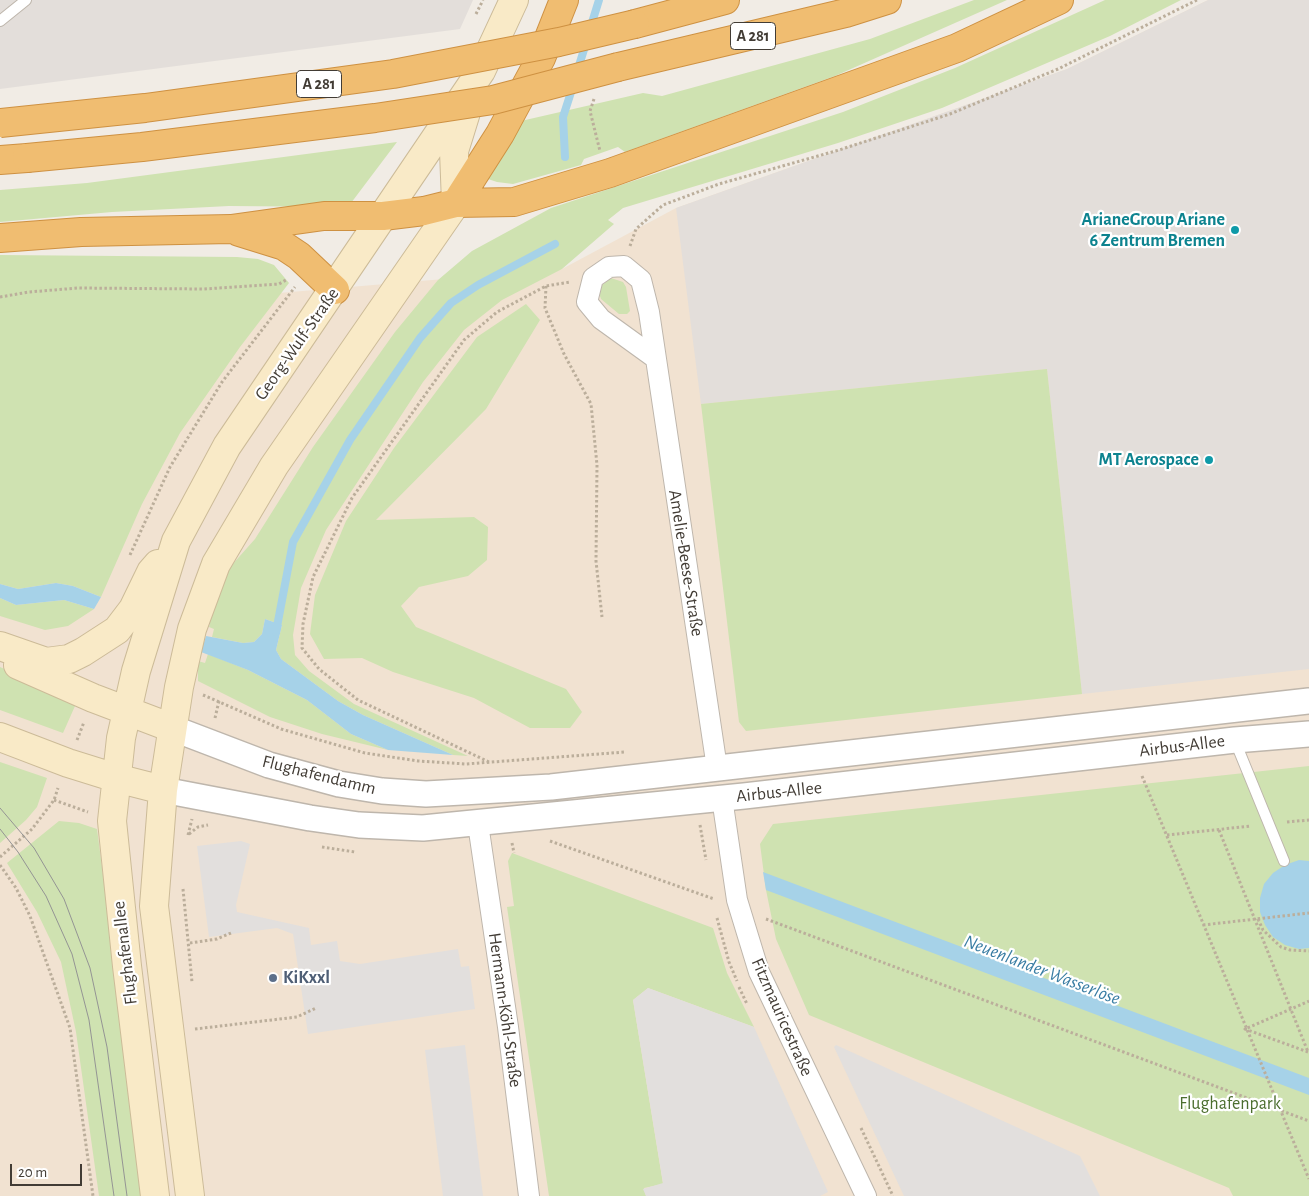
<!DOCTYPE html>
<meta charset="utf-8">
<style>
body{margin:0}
#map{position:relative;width:1309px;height:1196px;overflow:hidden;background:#f1ece5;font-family:"Alegreya Sans",sans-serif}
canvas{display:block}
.scale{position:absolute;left:10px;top:1164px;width:72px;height:22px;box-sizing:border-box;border:2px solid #423c35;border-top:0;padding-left:6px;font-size:15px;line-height:18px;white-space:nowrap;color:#423c35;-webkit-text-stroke:4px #fff;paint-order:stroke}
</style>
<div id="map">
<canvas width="1309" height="1196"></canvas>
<div class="scale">20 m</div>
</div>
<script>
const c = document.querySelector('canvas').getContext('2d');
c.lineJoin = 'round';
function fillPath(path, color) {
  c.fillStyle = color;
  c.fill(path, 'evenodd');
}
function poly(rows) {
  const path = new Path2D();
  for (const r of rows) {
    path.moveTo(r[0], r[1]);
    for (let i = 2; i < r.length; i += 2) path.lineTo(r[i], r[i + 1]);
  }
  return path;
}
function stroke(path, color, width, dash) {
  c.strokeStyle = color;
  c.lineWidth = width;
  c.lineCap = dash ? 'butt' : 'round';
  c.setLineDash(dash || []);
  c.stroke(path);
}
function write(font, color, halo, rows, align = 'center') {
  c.font = font + ' "Alegreya Sans",sans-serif';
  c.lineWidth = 4.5;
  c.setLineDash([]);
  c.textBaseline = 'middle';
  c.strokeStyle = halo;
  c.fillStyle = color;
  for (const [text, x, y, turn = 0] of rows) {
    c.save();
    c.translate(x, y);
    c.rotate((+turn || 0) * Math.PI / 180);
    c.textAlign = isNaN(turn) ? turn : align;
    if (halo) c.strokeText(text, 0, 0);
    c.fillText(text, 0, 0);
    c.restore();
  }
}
const commercial = poly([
 [1208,0,1309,0,1309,1196,0,1196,0,302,279,293,562,269,676,208,1067,69]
]);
const industrial = poly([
 [0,0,473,0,460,29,0,89],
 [1208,0,1309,0,1309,669,1082,694,1047,369,701,404,676,208,1067,69]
]);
const green = poly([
 [974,0,1007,0,835,76,625,152,618,147,584,159,581,165,513,184,497,182,488,179,521,121,643,93,662,96,870,39],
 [1105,0,1181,0,1110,36,942,108,838,143,623,208,608,220,614,224,562,269,502,300,464,330,423,382,326,530,301,588,293,635,295,655,309,671,354,704,468,756,453,755,363,715,338,701,281,659,276,650,282,625,265,619,262,634,254,642,243,643,212,637,214,629,209,627,210,623,205,622,216,591,231,566,255,539,313,447,395,332,438,280,472,251,551,208,843,112,955,68],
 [397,142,348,207,229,206,112,212,0,222,0,190,87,183],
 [0,255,237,257,258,259,274,265,289,283,240,347,180,433,142,504,101,597,73,586,56,583,18,589,0,584],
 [611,278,623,282,626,287,630,311,627,314,619,314,601,299,599,293,601,286],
 [526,304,540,320,486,409,376,520,474,517,488,527,487,560,468,576,419,587,401,606,416,627,566,689,582,712,570,728,530,728,474,698,393,672,362,658,324,659,310,634,315,595,346,521,394,448,477,337],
 [1047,369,1082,694,746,731,739,722,701,404],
 [0,598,16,605,64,600,94,609,68,626,45,630,0,616],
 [208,654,248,670,307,700,351,734,388,750,322,734,270,717,198,681,198,661,205,663],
 [0,667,43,686,75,706,63,733,0,710],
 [0,762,47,778,37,807,26,820,0,843],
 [1309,766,1309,1196,1233,1196,1229,1188,809,1015,776,939,766,890,760,844,773,824],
 [59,821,79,823,97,829,145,1196,99,1196,76,1032,61,962,37,912,7,863],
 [512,853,713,928,727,973,754,1027,648,988,633,1000,663,1184,644,1188,646,1196,549,1196,507,907,514,906,508,861]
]);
const parking = poly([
 [241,841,250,844,236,905,237,912,309,928,311,945,337,941,340,961,360,964,458,949,461,967,469,966,475,1009,308,1034,293,934,277,928,209,937,197,846],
 [648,988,754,1027,828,1192,820,1196,646,1196,643,1189,663,1183,633,1000],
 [465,1045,483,1196,443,1196,425,1050],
 [836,1045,1080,1156,1100,1196,904,1196,834,1047]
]);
const water = poly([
 [56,583,73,586,101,597,94,609,64,600,16,605,0,598,0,584,18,589],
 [265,619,282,625,276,650,281,659,338,701,363,715,453,755,388,750,351,734,307,700,248,670,201,652,206,636,243,643,254,642,262,634],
 [1299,860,1309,861,1309,948,1299,949,1285,945,1273,937,1265,925,1260,912,1260,898,1264,884,1273,873,1285,865],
 [763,872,1309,1078,1309,1095,766,890]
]);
const stream = poly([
 [590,29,599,0],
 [577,72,586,43],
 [565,157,563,117,573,86],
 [276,632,293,542,350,440,420,338,451,303,478,285,555,244]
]);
const path = poly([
 [476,14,483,0],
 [594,99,590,111,600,151],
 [630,246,636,229,663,205,719,184,839,150,950,114,1058,69,1197,0],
 [546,286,545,308,564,354,591,404,597,465,596,561,602,617],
 [0,297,29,292,78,288,204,289,279,284,286,280],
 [130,555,170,467,222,382,295,287],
 [203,695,281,729,365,753,418,761,466,764,625,752],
 [215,718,219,701],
 [77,740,84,722],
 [489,762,358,700,319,669,302,648,303,624,313,577,352,498,464,340,497,312,546,286,570,282],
 [1142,776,1309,1179],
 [54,800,88,812],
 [1287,822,1309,820],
 [700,825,706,860],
 [1219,830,1308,1052],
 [189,834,198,827,208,825],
 [188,835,192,819],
 [1167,835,1251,826],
 [550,841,714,899],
 [512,843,514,853],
 [322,847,355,852],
 [0,857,32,829,54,800,58,788],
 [0,865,16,888,30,916,70,1028,93,1196],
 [183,889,192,982],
 [717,918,729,962,737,981],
 [766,919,1309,1121],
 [1258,919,1263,930,1281,947,1290,950,1309,951],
 [1203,925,1309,913],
 [190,943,217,939,231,933],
 [739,987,747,1004],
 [195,1029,297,1017,316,1008],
 [1308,1052,1245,1029,1309,1001],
 [861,1128,893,1196]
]);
const service = poly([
 [0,21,26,0],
 [1235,741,1284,861]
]);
const minor = poly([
 [655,358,601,319,587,302,593,278,609,267,624,266,641,280,649,312,717,768],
 [722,798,737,900,759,972,866,1196],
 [478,824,508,1027,529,1196]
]);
const tertiary = poly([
 [172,728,269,765,339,784,382,791,426,794,551,787,1309,701],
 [163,790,310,818,359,825,423,828,744,796,1235,740,1309,734]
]);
const secondary = poly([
 [0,646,46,662,69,659,83,652,117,630,133,609,151,572,158,564],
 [18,665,93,698,172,728],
 [0,737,68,763,116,778,163,790],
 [155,1196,127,966,112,821,121,738,136,671,176,541,227,446,481,71,514,0],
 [190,1196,154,906,163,790,179,687,192,629,216,564,274,466,456,203,454,151,467,109]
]);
const motorway = poly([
 [635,24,725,0],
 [618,67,846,13,887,0],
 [0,160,27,158],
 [456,203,500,134,541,58,564,0],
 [239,232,284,246,299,256,335,290],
 [0,238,81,232,231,229,324,216,383,216,424,211,456,203,514,202,610,173,957,48,1059,0]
]);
const tram = poly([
 [0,808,34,848,64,899,90,968,107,1047,127,1196],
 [0,829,18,852,46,896,72,954,89,1020,114,1196]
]);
const motorwayBridge = poly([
 [0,123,145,108,393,74,559,42,635,24],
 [27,158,142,147,375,118,493,100,618,67]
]);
const markers = [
 [1235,230,5,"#0f9aa8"],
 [1209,460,5,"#0f9aa8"],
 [273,978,5,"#5c6f8a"]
];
const shields = [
 [753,36,45],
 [319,84,45]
];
const shieldNames = [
 ["A 281",753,36],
 ["A 281",319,84]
];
const cultureNames = [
 ["ArianeGroup Ariane",1225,220],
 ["6 Zentrum Bremen",1225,241],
 ["MT Aerospace",1199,460]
];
const streetNames = [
 ["Georg-Wulf-Straße",297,344,-55],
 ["Amelie-Beese-Straße",686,563,81],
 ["Airbus-Allee",1182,746,-7],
 ["Flughafendamm",319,775,14],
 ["Airbus-Allee",779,792,-6],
 ["Flughafenallee",125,953,-97],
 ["Hermann-Köhl-Straße",505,1010,82],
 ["Fitzmauricestraße",782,1017,66]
];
const serviceNames = [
 ["KiKxxl",283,978]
];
const parkNames = [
 ["Flughafenpark",1230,1104]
];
const waterNames = [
 ["Neuenlander Wasserlöse",1042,970,21]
];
fillPath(commercial, '#f1e2d1');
fillPath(industrial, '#e3deda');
fillPath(green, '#cfe2b1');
fillPath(parking, '#e2dfdd');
fillPath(water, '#a6d2e8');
stroke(stream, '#a6d2e8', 8);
stroke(service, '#beb6ac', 12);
stroke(minor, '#beb6ac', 22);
stroke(tertiary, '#beb6ac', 28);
stroke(secondary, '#ccbb98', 30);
stroke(motorway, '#ce9142', 30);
stroke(path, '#bbae9b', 3, [2.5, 2.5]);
stroke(service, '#fff', 10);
stroke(minor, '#fff', 20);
stroke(tertiary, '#fff', 25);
stroke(secondary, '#f9eac7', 28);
stroke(motorway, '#f0bd71', 28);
stroke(tram, '#949494', 1);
stroke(motorwayBridge, '#ce9142', 30, []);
stroke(motorwayBridge, '#f0bd71', 28);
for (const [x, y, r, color] of markers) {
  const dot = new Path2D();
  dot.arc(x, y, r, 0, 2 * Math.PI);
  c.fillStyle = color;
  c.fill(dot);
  stroke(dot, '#fff', 2);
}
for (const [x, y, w] of shields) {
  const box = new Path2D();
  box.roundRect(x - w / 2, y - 13.5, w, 27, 4);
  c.fillStyle = '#fff';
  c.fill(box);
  stroke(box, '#423c35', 1);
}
write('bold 16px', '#423c35', null, shieldNames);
write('bold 18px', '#0d838f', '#fff', cultureNames, 'right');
write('18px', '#423c35', '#fff', streetNames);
write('bold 18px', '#4e5e75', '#fff', serviceNames, 'left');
write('18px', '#4b6e2e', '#fff', parkNames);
write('italic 19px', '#397da3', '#fff', waterNames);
</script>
